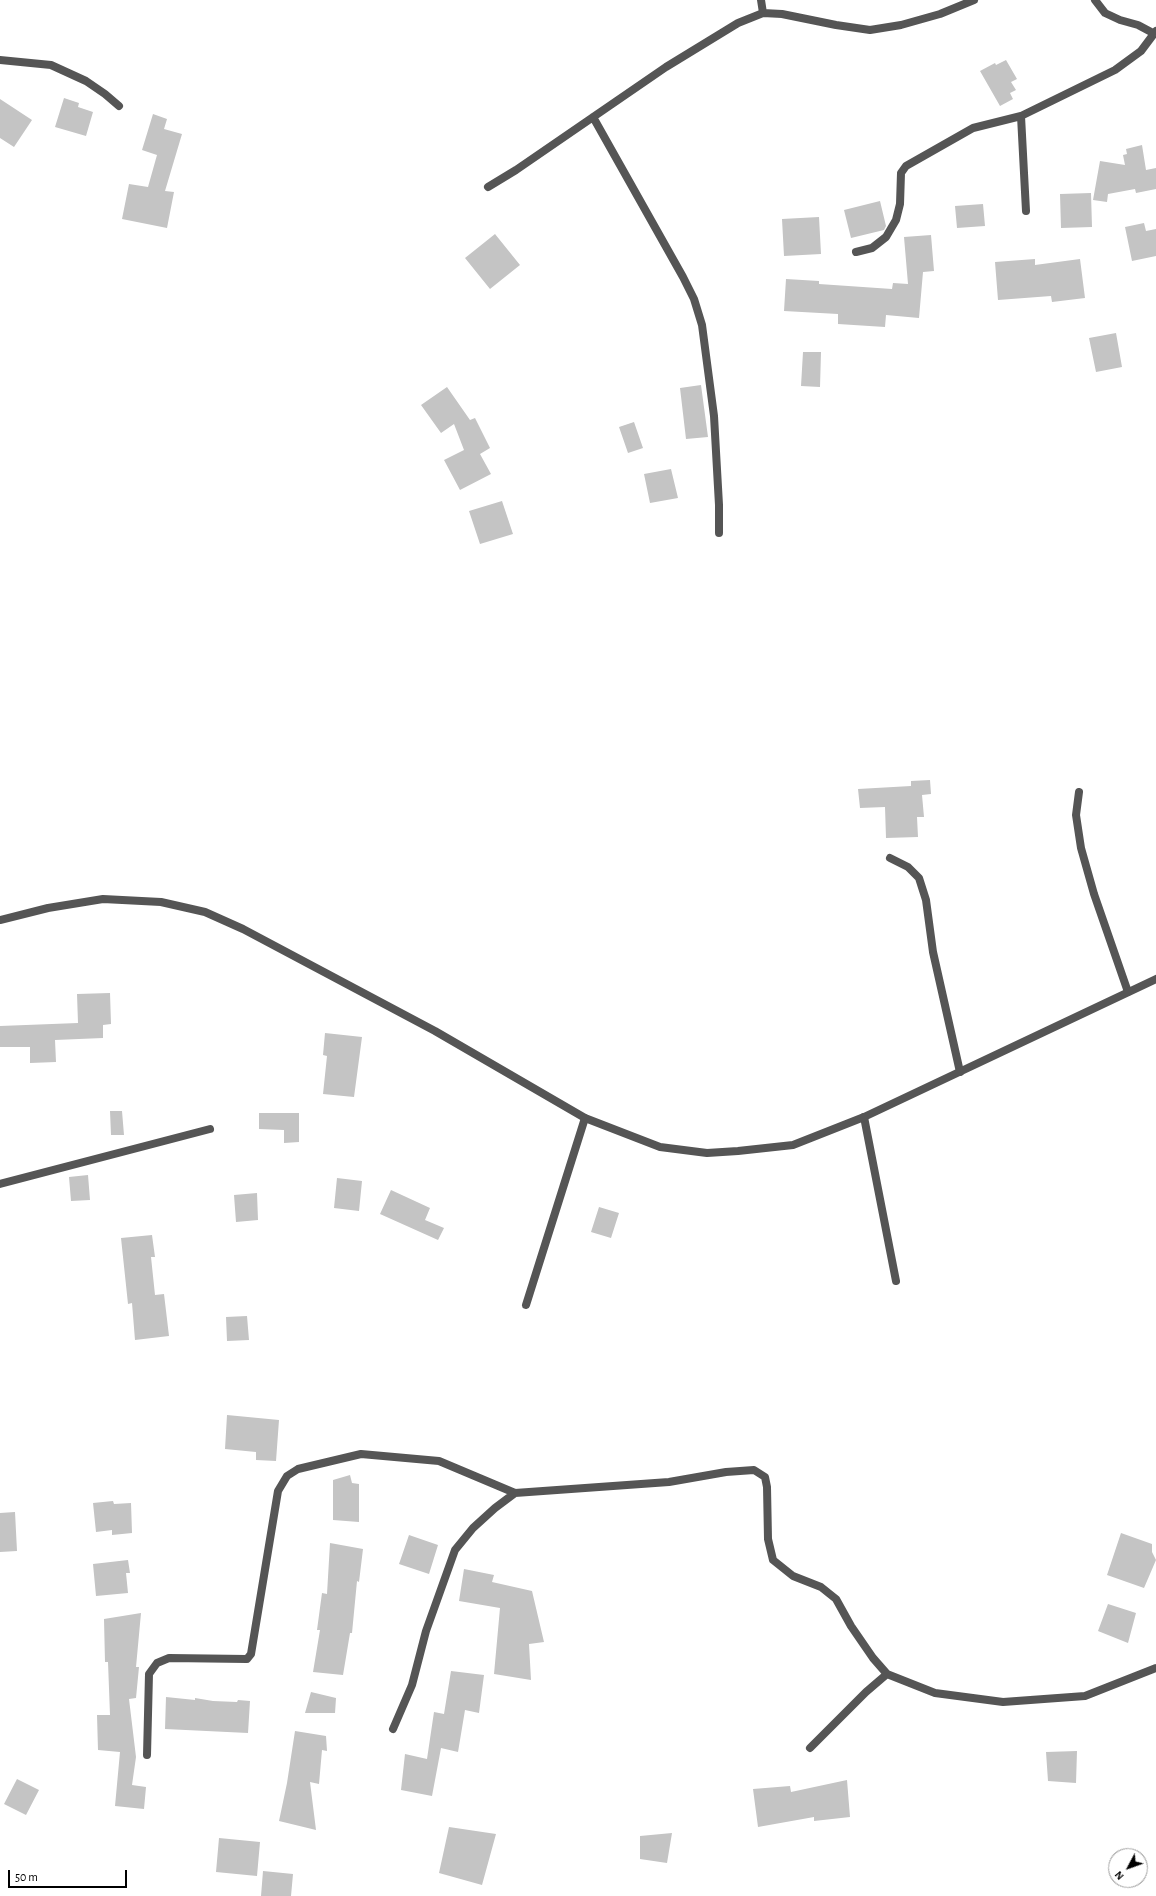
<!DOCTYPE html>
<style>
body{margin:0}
#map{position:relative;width:1156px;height:1896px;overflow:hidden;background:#fff;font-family:"Alegreya Sans",sans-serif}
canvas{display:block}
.north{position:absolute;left:1108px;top:1848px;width:40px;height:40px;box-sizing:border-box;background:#fff;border:1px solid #999;border-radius:50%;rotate:229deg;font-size:11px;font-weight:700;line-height:16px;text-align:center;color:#000}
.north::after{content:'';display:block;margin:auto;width:14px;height:18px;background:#000;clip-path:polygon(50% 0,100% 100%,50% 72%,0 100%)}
.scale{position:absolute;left:8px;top:1870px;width:119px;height:18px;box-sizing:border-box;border:2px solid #000;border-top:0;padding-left:5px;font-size:12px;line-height:14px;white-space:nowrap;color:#000;-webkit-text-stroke:3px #fff;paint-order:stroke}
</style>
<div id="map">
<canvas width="1156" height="1896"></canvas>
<div class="north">N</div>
<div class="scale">50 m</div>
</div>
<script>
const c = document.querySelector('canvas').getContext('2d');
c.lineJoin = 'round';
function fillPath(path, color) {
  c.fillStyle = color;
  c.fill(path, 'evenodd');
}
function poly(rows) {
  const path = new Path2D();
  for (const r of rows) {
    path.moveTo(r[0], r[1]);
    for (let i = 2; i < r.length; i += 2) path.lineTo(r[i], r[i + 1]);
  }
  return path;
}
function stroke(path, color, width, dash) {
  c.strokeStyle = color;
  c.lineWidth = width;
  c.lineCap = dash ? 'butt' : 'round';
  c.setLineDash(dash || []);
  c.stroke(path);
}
const building = poly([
 [1006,60,1017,79,1011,82,1016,90,1010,93,1013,99,1000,106,980,71,995,63,996,65],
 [64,98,79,103,78,107,93,112,86,136,55,127],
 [0,99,32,120,14,147,0,138],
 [153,114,167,119,164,129,182,134,165,191,174,192,167,228,122,219,129,184,148,187,157,155,142,150],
 [1142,145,1146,170,1156,168,1156,189,1136,193,1135,189,1108,194,1107,202,1093,200,1100,161,1125,165,1123,155,1127,154,1126,149],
 [1091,193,1092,227,1061,228,1060,194],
 [880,201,886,226,884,230,851,238,844,210],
 [983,204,985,226,957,228,955,206],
 [819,217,821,254,784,256,782,219],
 [1144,223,1146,231,1156,229,1156,256,1132,261,1125,227],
 [495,234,520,265,490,289,465,258],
 [931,235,934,271,923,272,919,318,886,315,885,327,838,324,838,314,784,311,786,279,819,281,819,284,892,289,893,283,908,284,904,237],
 [1035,259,1035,265,1080,259,1085,298,1052,302,1051,296,998,300,995,262],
 [1116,333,1122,367,1096,372,1089,338],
 [803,352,821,352,820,387,801,386],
 [701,385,708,437,686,439,680,388],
 [447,387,470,420,475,418,490,448,480,454,491,474,460,490,444,460,464,450,454,424,441,433,421,405],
 [634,422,643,448,628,453,619,427],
 [671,469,678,498,650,503,644,474],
 [502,501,513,534,480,544,469,511],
 [930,780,931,794,922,795,924,817,917,817,918,837,886,838,885,807,860,808,858,789,911,786,911,781],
 [110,993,111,1024,103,1025,103,1038,55,1040,56,1062,30,1063,30,1047,0,1047,0,1026,78,1023,77,994],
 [325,1033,362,1037,354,1097,323,1094,327,1056,323,1055],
 [110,1111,122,1111,124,1135,111,1135],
 [259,1113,299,1113,299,1142,284,1143,284,1130,259,1129],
 [88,1175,90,1200,71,1201,69,1177],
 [337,1178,362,1181,359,1211,334,1208],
 [391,1190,430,1208,425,1220,444,1228,438,1240,380,1214],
 [257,1193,258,1220,236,1222,234,1195],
 [599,1207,619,1213,611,1238,591,1232],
 [152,1235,155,1257,151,1257,155,1295,164,1294,169,1336,135,1340,132,1303,128,1304,121,1238],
 [247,1316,249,1340,227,1341,226,1317],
 [227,1415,279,1420,276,1461,256,1460,256,1452,225,1449],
 [350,1475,352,1483,359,1484,359,1522,333,1520,333,1480],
 [113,1501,114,1504,131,1503,132,1533,112,1535,112,1530,96,1532,93,1503],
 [15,1512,17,1551,0,1552,0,1513],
 [1121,1533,1152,1544,1152,1552,1156,1560,1144,1588,1107,1575],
 [409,1535,438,1545,429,1574,399,1564],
 [330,1543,363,1549,359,1582,357,1581,352,1633,350,1633,343,1675,313,1672,320,1630,317,1630,322,1593,327,1594],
 [128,1560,130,1573,126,1573,128,1593,96,1596,93,1564],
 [464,1569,494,1575,492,1582,532,1591,544,1642,529,1644,531,1680,494,1674,500,1608,459,1601],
 [1108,1604,1136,1613,1128,1643,1098,1631],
 [141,1613,136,1667,139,1667,136,1698,129,1699,136,1757,132,1785,146,1787,144,1809,115,1806,120,1752,98,1750,97,1715,110,1715,108,1662,105,1662,104,1619],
 [451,1671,484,1675,479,1713,465,1710,458,1752,441,1748,432,1796,401,1790,405,1754,427,1759,434,1712,444,1714],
 [311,1692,336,1698,335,1713,305,1713],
 [166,1697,195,1700,195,1698,213,1701,237,1702,238,1700,250,1701,248,1733,165,1729],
 [295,1731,326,1736,327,1751,322,1750,319,1784,310,1782,316,1830,279,1821,287,1783],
 [1077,1751,1076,1783,1048,1781,1046,1752],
 [17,1779,39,1790,26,1815,4,1804],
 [847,1780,850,1817,814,1821,814,1817,758,1827,753,1789,790,1786,791,1792],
 [449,1827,496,1834,482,1885,439,1873],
 [672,1833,667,1863,640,1859,640,1836],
 [219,1838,260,1842,257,1876,216,1872],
 [263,1871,293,1874,291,1896,261,1896]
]);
const service = poly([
 [0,1184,210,1129]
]);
const minor = poly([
 [761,0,763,13],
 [1095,0,1105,13,1120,20,1138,25,1153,33],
 [0,60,51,65,86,81,105,94,119,106],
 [1021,116,1026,211],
 [593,117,683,277,694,299,702,325,714,416,719,505,719,533],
 [488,187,516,170,666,67,738,23,763,13,782,14,836,25,870,30,901,25,940,14,974,0],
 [856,252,872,248,886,237,896,220,900,204,901,173,906,166,973,128,1021,116,1115,70,1141,51,1156,31],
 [1079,792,1076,815,1081,848,1094,894,1128,992],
 [890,858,908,867,919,878,926,900,933,952,960,1072],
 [864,1117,896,1281],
 [526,1305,585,1118],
 [393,1729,412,1685,426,1631,455,1550,473,1528,495,1508,515,1493],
 [810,1748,866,1692,887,1674],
 [147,1755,149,1674,157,1663,169,1658,247,1659,251,1654,278,1491,287,1476,298,1469,361,1454,439,1461,515,1493,669,1482,726,1472,754,1470,765,1477,767,1487,768,1539,773,1560,793,1576,821,1587,836,1599,851,1626,873,1658,887,1674,935,1693,1003,1702,1085,1696,1156,1668]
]);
const tertiary = poly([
 [0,920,48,908,103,899,161,902,205,912,243,929,435,1031,585,1118,660,1147,707,1153,738,1151,793,1145,864,1117,1156,979]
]);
fillPath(building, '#c4c4c4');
stroke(service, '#555', 8);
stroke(minor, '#555', 8);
stroke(tertiary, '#555', 8);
</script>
